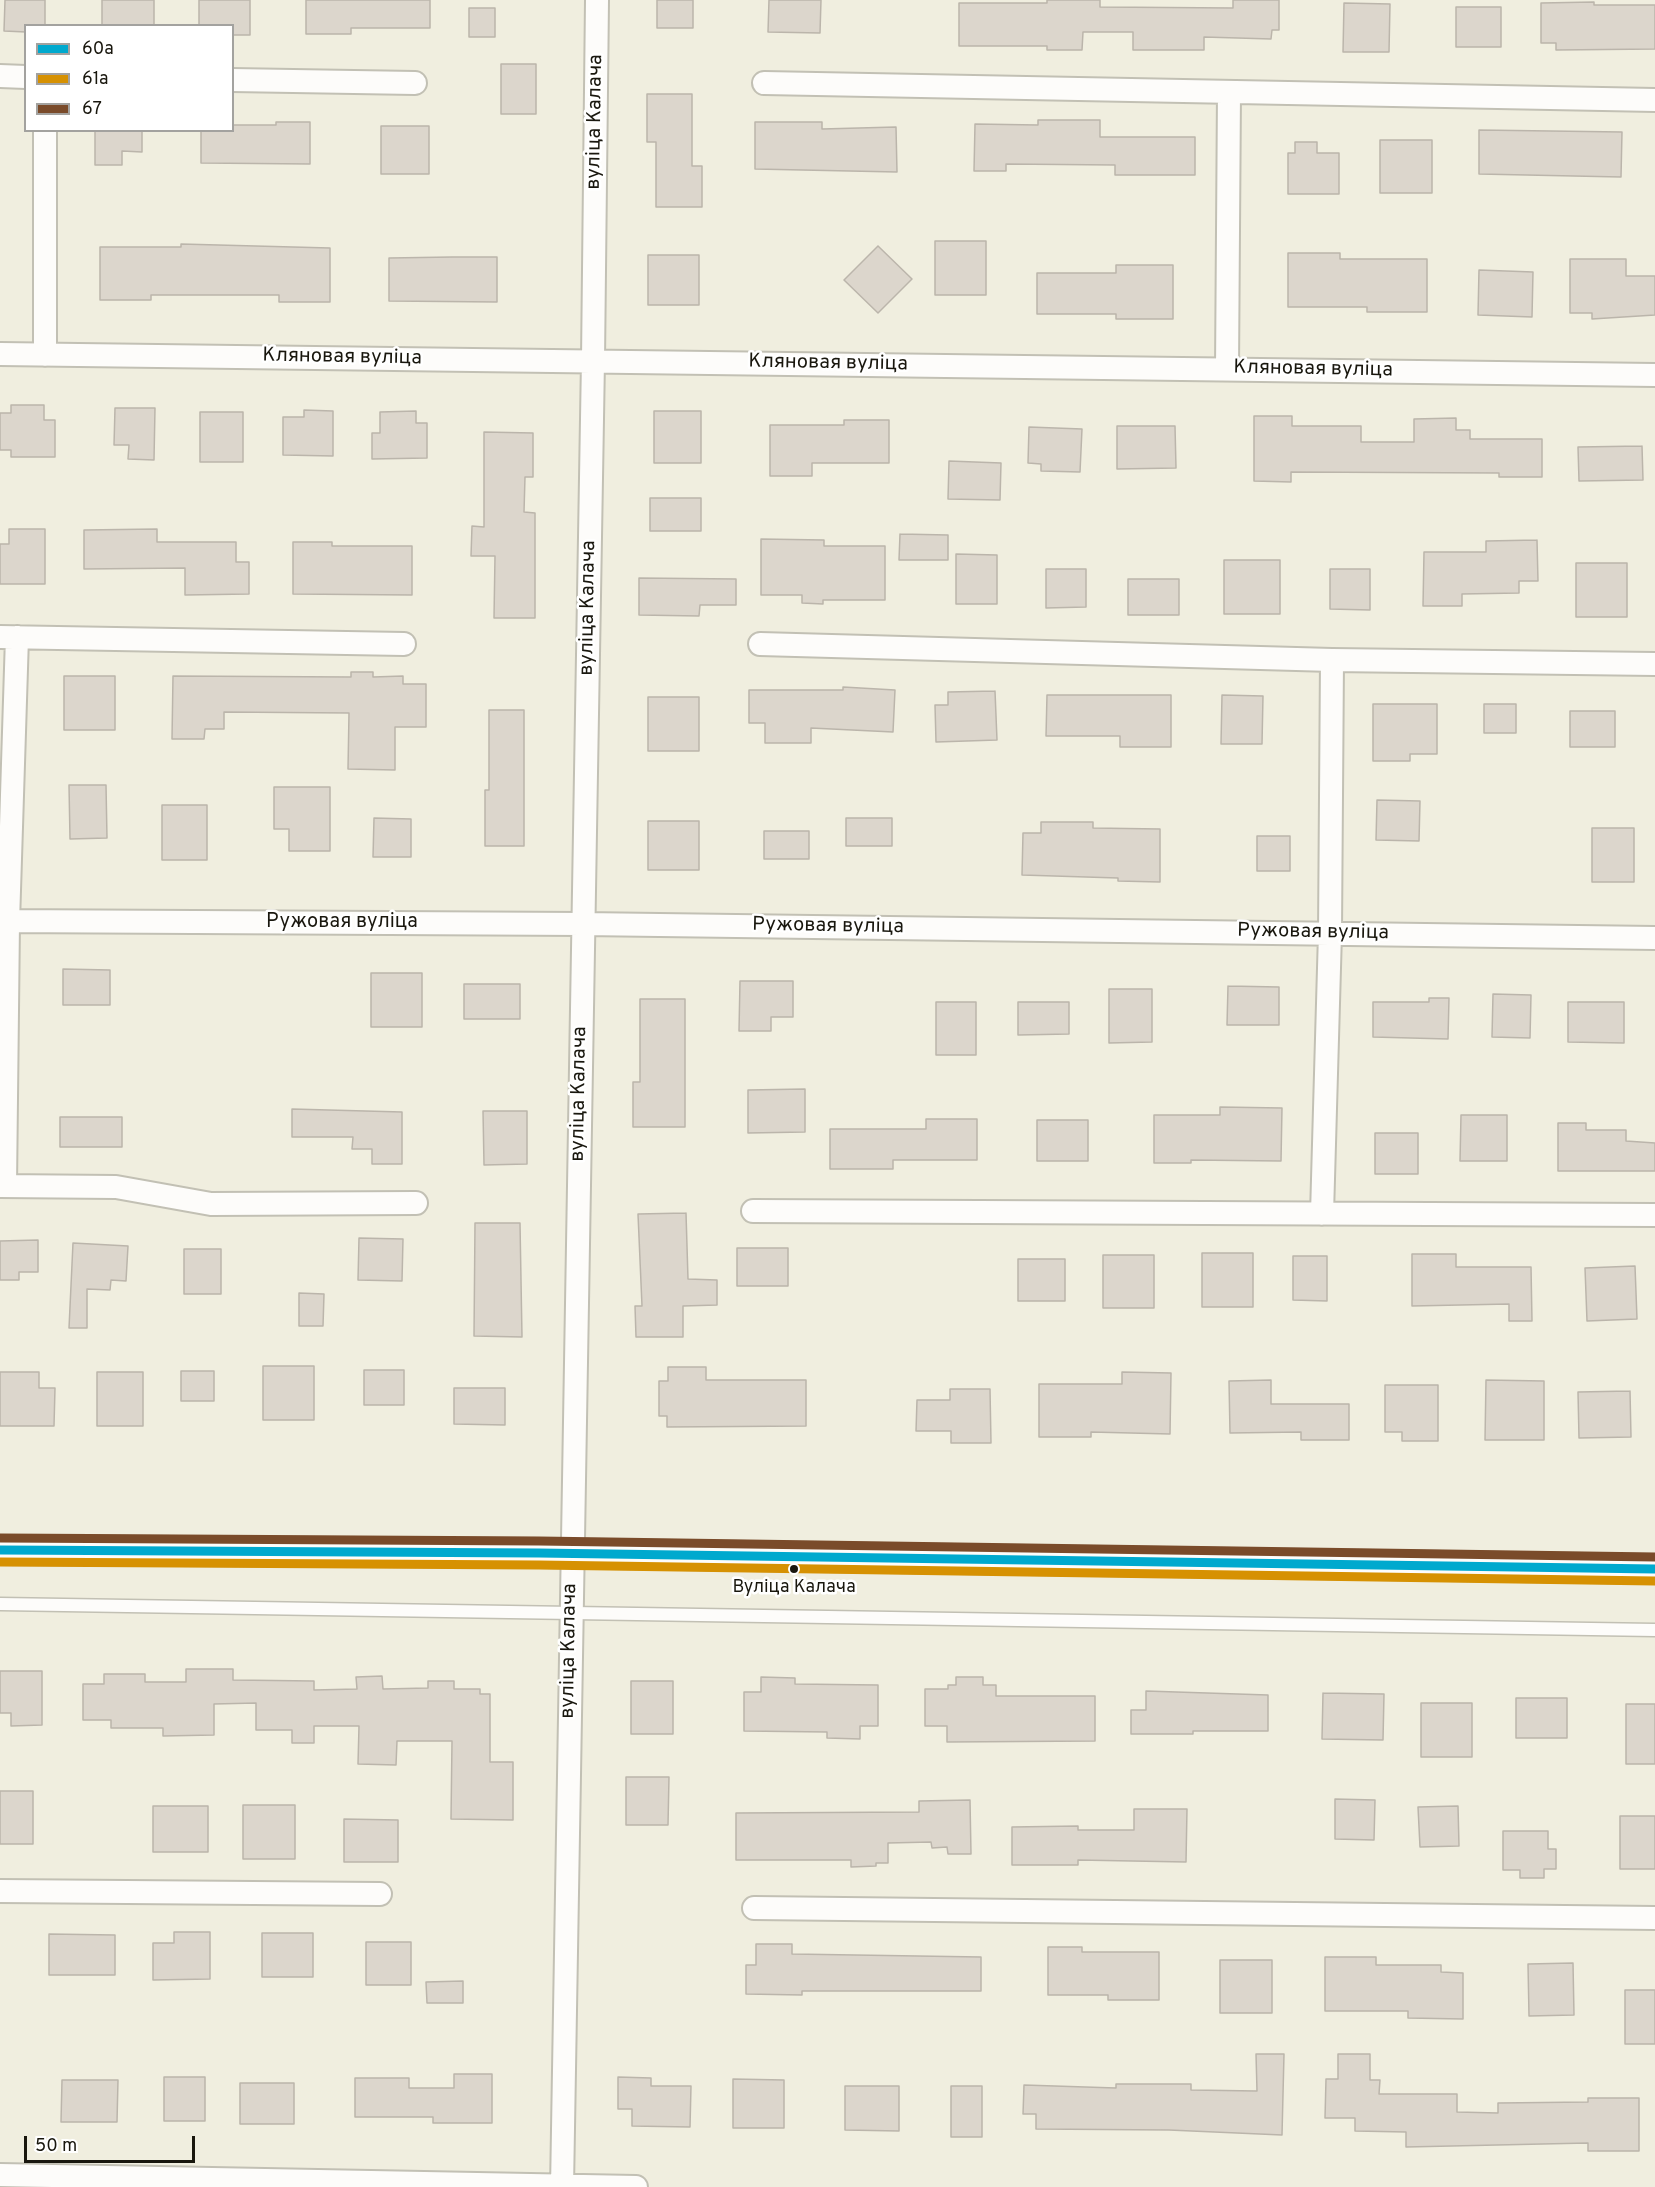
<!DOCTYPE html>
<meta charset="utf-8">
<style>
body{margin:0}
#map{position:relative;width:1655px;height:2187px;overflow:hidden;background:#f0eedf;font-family:Overpass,sans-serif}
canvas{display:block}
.legend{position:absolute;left:24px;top:24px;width:210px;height:108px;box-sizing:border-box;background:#fff;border:2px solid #a3a29f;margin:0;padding:8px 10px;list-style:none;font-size:18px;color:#19170e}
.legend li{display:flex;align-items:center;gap:12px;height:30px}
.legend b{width:30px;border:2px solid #a3a29f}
.scale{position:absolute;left:24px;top:2136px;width:171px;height:27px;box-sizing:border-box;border:3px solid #19170e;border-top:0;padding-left:8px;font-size:18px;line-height:21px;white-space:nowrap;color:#19170e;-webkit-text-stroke:4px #fff;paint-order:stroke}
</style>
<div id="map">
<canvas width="1655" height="2187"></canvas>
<ul class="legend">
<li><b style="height:8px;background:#00a9ce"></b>60а</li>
<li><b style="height:8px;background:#d69102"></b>61а</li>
<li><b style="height:8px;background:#7a4b2a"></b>67</li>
</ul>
<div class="scale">50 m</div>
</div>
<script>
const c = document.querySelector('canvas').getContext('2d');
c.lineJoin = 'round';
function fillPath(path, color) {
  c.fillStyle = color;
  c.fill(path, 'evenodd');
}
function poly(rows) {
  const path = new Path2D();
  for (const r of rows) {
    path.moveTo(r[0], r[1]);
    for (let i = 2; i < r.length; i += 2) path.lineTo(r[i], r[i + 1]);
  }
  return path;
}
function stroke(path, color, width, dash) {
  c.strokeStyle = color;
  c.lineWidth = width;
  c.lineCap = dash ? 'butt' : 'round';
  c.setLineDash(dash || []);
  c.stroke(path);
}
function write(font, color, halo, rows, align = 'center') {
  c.font = font + ' Overpass,sans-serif';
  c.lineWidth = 5;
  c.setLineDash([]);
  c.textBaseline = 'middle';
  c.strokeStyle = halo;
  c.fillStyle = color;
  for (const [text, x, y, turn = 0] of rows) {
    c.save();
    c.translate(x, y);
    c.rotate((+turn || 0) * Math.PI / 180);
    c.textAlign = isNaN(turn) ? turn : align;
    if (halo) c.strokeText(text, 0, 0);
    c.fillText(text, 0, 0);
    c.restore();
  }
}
const building = poly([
 [5,0,45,0,45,26,26,26,26,32,4,31,5,0],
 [102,0,154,0,154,26,102,26,102,0],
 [199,0,250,0,250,35,232,35,232,26,199,26,199,0],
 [306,0,430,0,430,28,351,28,351,34,306,34,306,0],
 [657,0,693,0,693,28,657,28,657,0],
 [769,0,821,0,820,33,768,32,769,0],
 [1047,0,1100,0,1100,7,1233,8,1233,0,1279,0,1279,30,1272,30,1271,39,1204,37,1204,50,1133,50,1133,32,1083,32,1082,50,1047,50,1047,46,959,46,959,3,1047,3,1047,0],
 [1594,2,1594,5,1655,5,1655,49,1556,50,1556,43,1541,43,1541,3,1594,2],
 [1344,3,1390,4,1389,52,1343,52,1344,3],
 [1456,7,1501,7,1501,47,1456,47,1456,7],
 [469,8,495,8,495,37,469,37,469,8],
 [501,64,536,64,536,114,501,114,501,64],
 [647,94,692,94,692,166,702,166,702,207,656,207,656,142,647,142,647,94],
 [1038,120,1100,120,1100,137,1195,137,1195,175,1115,175,1115,165,1006,164,1006,171,974,171,975,124,1038,125,1038,120],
 [276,122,310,122,310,164,201,163,201,130,232,130,232,125,276,125,276,122],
 [755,122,822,122,822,129,896,127,897,172,755,169,755,122],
 [381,126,429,126,429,174,381,174,381,126],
 [95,130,142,130,142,152,122,151,122,165,95,165,95,130],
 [1479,130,1622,132,1621,177,1479,174,1479,130],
 [1380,140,1432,140,1432,193,1380,193,1380,140],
 [1295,142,1317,142,1317,153,1339,153,1339,194,1288,194,1288,153,1295,153,1295,142],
 [935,241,986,241,986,295,935,295,935,241],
 [181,244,330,248,330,302,279,302,279,295,151,295,151,300,100,300,100,247,181,247,181,244],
 [878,246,912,279,878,313,844,280,878,246],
 [1288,253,1340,253,1340,259,1427,259,1427,312,1367,312,1367,307,1288,307,1288,253],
 [648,255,699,255,699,305,648,305,648,255],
 [452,257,497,257,497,302,389,301,389,258,452,257],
 [1570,259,1626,259,1626,276,1655,276,1655,315,1592,319,1592,313,1570,313,1570,259],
 [1116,265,1173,265,1173,319,1116,319,1116,314,1037,314,1037,273,1116,273,1116,265],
 [1479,270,1533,272,1532,317,1478,315,1479,270],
 [11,405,44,405,44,420,55,420,55,457,11,457,11,450,0,450,0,413,11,413,11,405],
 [115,408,155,408,154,460,128,459,129,445,114,445,115,408],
 [304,410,333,411,333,456,283,455,283,417,304,417,304,410],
 [416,411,416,423,427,423,427,458,372,459,372,433,380,433,380,412,416,411],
 [654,411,701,411,701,463,654,463,654,411],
 [200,412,243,412,243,462,200,462,200,412],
 [1254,416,1292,416,1292,426,1361,426,1361,442,1414,442,1414,419,1456,418,1456,430,1470,430,1470,439,1542,439,1542,477,1499,477,1499,473,1291,472,1291,482,1254,481,1254,416],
 [844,420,889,420,889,463,812,463,812,476,770,476,770,425,844,425,844,420],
 [1117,426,1175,426,1176,468,1117,469,1117,426],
 [1029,427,1082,429,1080,472,1041,471,1041,464,1028,463,1029,427],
 [484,432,533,433,533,477,525,477,524,512,535,513,535,618,494,618,495,556,471,556,472,526,484,527,484,432],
 [1642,446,1643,480,1579,481,1578,447,1642,446],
 [949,461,1001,463,1000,500,948,499,949,461],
 [650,498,701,498,701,531,650,531,650,498],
 [9,529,45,529,45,584,0,584,0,544,9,544,9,529],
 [157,529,157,542,236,542,236,562,249,562,249,594,185,595,185,568,84,569,84,530,157,529],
 [900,534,948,535,948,560,899,560,900,534],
 [761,539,824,540,824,546,885,546,885,600,823,600,823,604,802,603,802,595,761,595,761,539],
 [1537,540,1538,581,1519,581,1519,593,1462,594,1462,606,1423,606,1424,552,1486,552,1486,541,1537,540],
 [293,542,332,542,332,546,412,546,412,595,293,594,293,542],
 [956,554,997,555,997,604,956,604,956,554],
 [1224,560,1280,560,1280,614,1224,614,1224,560],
 [1576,563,1627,563,1627,617,1576,617,1576,563],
 [1046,569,1086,569,1086,607,1046,608,1046,569],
 [1330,569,1370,569,1370,610,1330,609,1330,569],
 [639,578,736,579,736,605,700,605,699,616,639,615,639,578],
 [1128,579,1179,579,1179,615,1128,615,1128,579],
 [351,672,373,672,373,677,403,676,403,684,426,684,426,727,395,727,395,770,348,769,349,713,224,712,224,729,205,729,204,739,172,739,173,676,351,677,351,672],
 [64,676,115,676,115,730,64,730,64,676],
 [843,687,895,690,893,732,811,728,811,743,765,743,765,723,749,723,749,690,843,690,843,687],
 [995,691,997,740,936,742,935,705,948,705,948,692,995,691],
 [1047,695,1171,695,1171,747,1120,747,1120,736,1046,736,1047,695],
 [1222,695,1263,696,1262,744,1221,744,1222,695],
 [648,697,699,697,699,751,648,751,648,697],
 [1373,704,1437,704,1437,754,1410,754,1410,761,1373,761,1373,704],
 [1484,704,1516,704,1516,733,1484,733,1484,704],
 [489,710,524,710,524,846,485,846,485,790,489,790,489,710],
 [1570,711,1615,711,1615,747,1570,747,1570,711],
 [69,785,106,785,107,838,70,839,69,785],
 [274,787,330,787,330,851,289,851,289,829,274,829,274,787],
 [1377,800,1420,801,1419,841,1376,840,1377,800],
 [162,805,207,805,207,860,162,860,162,805],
 [374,818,411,819,411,857,373,857,374,818],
 [846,818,892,818,892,846,846,846,846,818],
 [648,821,699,821,699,870,648,870,648,821],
 [1041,822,1093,822,1093,828,1160,829,1160,882,1118,881,1118,878,1022,875,1023,833,1041,833,1041,822],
 [1592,828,1634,828,1634,882,1592,882,1592,828],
 [764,831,809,831,809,859,764,859,764,831],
 [1257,836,1290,836,1290,871,1257,871,1257,836],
 [63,969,110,970,110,1005,63,1005,63,969],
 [371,973,422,973,422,1027,371,1027,371,973],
 [740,981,793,981,793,1017,771,1017,771,1031,739,1031,740,981],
 [464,984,520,984,520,1019,464,1019,464,984],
 [1228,986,1279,987,1279,1025,1227,1025,1228,986],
 [1109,989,1152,989,1152,1042,1109,1043,1109,989],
 [1493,994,1531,995,1530,1038,1492,1037,1493,994],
 [1429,998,1449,998,1448,1039,1373,1037,1373,1002,1429,1002,1429,998],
 [640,999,685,999,685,1127,633,1127,633,1082,640,1082,640,999],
 [936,1002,976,1002,976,1055,936,1055,936,1002],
 [1018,1002,1069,1002,1069,1034,1018,1035,1018,1002],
 [1568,1002,1624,1002,1624,1043,1568,1042,1568,1002],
 [805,1089,805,1132,748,1133,748,1090,805,1089],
 [1220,1107,1282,1108,1281,1161,1191,1160,1191,1163,1154,1163,1154,1115,1220,1115,1220,1107],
 [292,1109,402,1112,402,1164,372,1164,372,1149,352,1149,353,1137,292,1137,292,1109],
 [483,1111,527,1111,527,1164,484,1165,483,1111],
 [1461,1115,1507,1115,1507,1161,1460,1161,1461,1115],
 [60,1117,122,1117,122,1147,60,1147,60,1117],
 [926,1119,977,1119,977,1160,893,1160,893,1169,830,1169,830,1129,926,1129,926,1119],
 [1037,1120,1088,1120,1088,1161,1037,1161,1037,1120],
 [1558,1123,1586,1123,1586,1130,1626,1130,1626,1141,1655,1143,1655,1171,1558,1171,1558,1123],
 [1375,1133,1418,1133,1418,1174,1375,1174,1375,1133],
 [686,1213,688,1279,717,1280,717,1305,683,1306,683,1337,636,1337,635,1306,642,1306,638,1214,686,1213],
 [475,1223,520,1223,522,1337,474,1336,475,1223],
 [359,1238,403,1239,402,1281,358,1280,359,1238],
 [38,1240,38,1272,19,1272,19,1280,0,1280,0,1241,38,1240],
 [73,1243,128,1246,126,1281,111,1280,110,1290,87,1289,87,1328,69,1328,73,1243],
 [737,1248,788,1248,788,1286,737,1286,737,1248],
 [184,1249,221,1249,221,1294,184,1294,184,1249],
 [1202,1253,1253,1253,1253,1307,1202,1307,1202,1253],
 [1412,1254,1456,1254,1456,1267,1531,1267,1532,1321,1509,1321,1509,1304,1412,1306,1412,1254],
 [1103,1255,1154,1255,1154,1308,1103,1308,1103,1255],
 [1293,1256,1327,1256,1327,1301,1293,1300,1293,1256],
 [1018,1259,1065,1259,1065,1301,1018,1301,1018,1259],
 [1635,1266,1637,1319,1587,1321,1585,1268,1635,1266],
 [299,1293,324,1294,323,1326,299,1326,299,1293],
 [263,1366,314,1366,314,1420,263,1420,263,1366],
 [668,1367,706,1367,706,1380,806,1380,806,1426,667,1427,667,1416,659,1416,659,1381,668,1381,668,1367],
 [364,1370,404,1370,404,1405,364,1405,364,1370],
 [181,1371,214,1371,214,1401,181,1401,181,1371],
 [0,1372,39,1372,39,1388,55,1388,54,1426,0,1426,0,1372],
 [97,1372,143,1372,143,1426,97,1426,97,1372],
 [1122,1372,1171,1373,1170,1434,1091,1432,1091,1437,1039,1437,1039,1384,1122,1384,1122,1372],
 [1271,1380,1271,1404,1349,1404,1349,1440,1301,1440,1301,1432,1230,1433,1229,1381,1271,1380],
 [1486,1380,1544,1381,1544,1440,1485,1440,1486,1380],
 [1385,1385,1438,1385,1438,1441,1402,1441,1402,1432,1385,1432,1385,1385],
 [454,1388,505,1388,505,1425,454,1424,454,1388],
 [950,1389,990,1389,991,1443,951,1443,951,1431,916,1431,917,1400,950,1400,950,1389],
 [1630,1391,1631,1437,1579,1438,1578,1392,1630,1391],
 [186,1669,233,1669,233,1680,314,1681,314,1690,357,1689,356,1677,382,1676,383,1689,428,1688,428,1681,454,1681,454,1689,480,1689,480,1694,490,1694,490,1762,513,1762,513,1820,451,1819,452,1741,397,1741,396,1765,358,1764,359,1726,314,1726,314,1743,292,1743,292,1730,256,1730,256,1703,214,1704,214,1735,163,1736,163,1728,111,1728,111,1720,83,1720,83,1684,104,1684,104,1674,145,1674,145,1682,186,1682,186,1669],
 [0,1671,42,1671,42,1725,11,1726,11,1713,0,1713,0,1671],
 [761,1677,795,1678,795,1684,878,1685,878,1726,860,1726,860,1739,827,1738,827,1732,744,1731,744,1692,761,1692,761,1677],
 [956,1677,983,1677,983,1685,996,1685,996,1696,1095,1696,1095,1741,947,1742,947,1726,925,1726,925,1689,948,1689,948,1685,956,1685,956,1677],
 [631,1681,673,1681,673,1734,631,1734,631,1681],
 [1146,1691,1268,1695,1268,1731,1193,1731,1193,1734,1131,1734,1131,1710,1146,1710,1146,1691],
 [1323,1693,1384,1694,1383,1740,1322,1739,1323,1693],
 [1516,1698,1567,1698,1567,1738,1516,1738,1516,1698],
 [1421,1703,1472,1703,1472,1757,1421,1757,1421,1703],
 [1626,1704,1655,1704,1655,1764,1626,1764,1626,1704],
 [626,1777,669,1777,668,1825,626,1825,626,1777],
 [0,1791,33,1791,33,1844,0,1844,0,1791],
 [1335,1799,1375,1800,1374,1840,1335,1839,1335,1799],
 [970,1800,971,1854,948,1854,947,1847,932,1848,931,1842,888,1843,888,1863,876,1863,876,1866,851,1867,851,1860,736,1860,736,1813,919,1812,919,1801,970,1800],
 [243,1805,295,1805,295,1859,243,1859,243,1805],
 [153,1806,208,1806,208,1852,153,1852,153,1806],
 [1458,1806,1459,1846,1420,1847,1418,1807,1458,1806],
 [1134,1809,1187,1809,1186,1862,1078,1860,1078,1865,1012,1865,1012,1827,1078,1826,1078,1830,1134,1830,1134,1809],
 [1620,1816,1655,1816,1655,1869,1620,1869,1620,1816],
 [344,1819,398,1820,398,1862,344,1862,344,1819],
 [1503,1831,1548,1831,1548,1849,1556,1849,1556,1869,1544,1869,1544,1878,1520,1878,1520,1870,1503,1870,1503,1831],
 [174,1932,210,1932,210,1979,153,1980,153,1943,174,1943,174,1932],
 [262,1933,313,1933,313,1977,262,1977,262,1933],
 [49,1934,115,1935,115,1975,49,1975,49,1934],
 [366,1942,411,1942,411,1985,366,1985,366,1942],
 [756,1944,792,1944,792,1954,981,1957,981,1991,802,1991,802,1995,746,1994,746,1965,756,1965,756,1944],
 [1048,1947,1082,1947,1082,1952,1159,1952,1159,2000,1108,2000,1108,1995,1048,1995,1048,1947],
 [1325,1957,1376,1957,1376,1965,1441,1965,1441,1972,1463,1973,1463,2019,1408,2018,1408,2011,1325,2011,1325,1957],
 [1220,1960,1272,1960,1272,2013,1220,2013,1220,1960],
 [1573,1963,1574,2015,1529,2016,1528,1964,1573,1963],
 [463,1981,463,2003,427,2003,426,1982,463,1981],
 [1625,1990,1655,1990,1655,2044,1625,2044,1625,1990],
 [1256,2054,1284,2054,1282,2135,1169,2130,1036,2129,1036,2114,1023,2114,1024,2085,1116,2088,1116,2084,1191,2084,1191,2090,1257,2091,1256,2054],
 [1338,2054,1370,2054,1370,2080,1380,2080,1379,2094,1457,2094,1457,2112,1498,2113,1498,2103,1588,2102,1588,2098,1639,2098,1639,2151,1588,2151,1588,2143,1406,2147,1406,2132,1355,2131,1355,2118,1325,2118,1326,2079,1338,2079,1338,2054],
 [454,2074,492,2074,492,2123,433,2123,433,2117,355,2117,355,2078,409,2078,409,2088,454,2088,454,2074],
 [164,2077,205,2077,205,2121,164,2121,164,2077],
 [618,2077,651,2078,651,2086,691,2086,690,2127,632,2126,632,2109,618,2109,618,2077],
 [733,2079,784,2080,784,2128,733,2128,733,2079],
 [62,2080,118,2080,117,2122,61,2122,62,2080],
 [240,2083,294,2083,294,2124,240,2124,240,2083],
 [845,2086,899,2086,899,2131,845,2130,845,2086],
 [951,2086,982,2086,982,2137,951,2137,951,2086]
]);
const service = poly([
 [0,1604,1655,1630]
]);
const minor = poly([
 [0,76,26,77],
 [232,80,415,83],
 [764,83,1655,100],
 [45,130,45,355],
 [0,354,1655,375],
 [1227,369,1229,92],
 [0,637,404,644],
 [760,644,1332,660,1655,664],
 [0,921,583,924,1655,938],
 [0,1186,116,1187,211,1204,416,1203],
 [5,1186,8,922,17,637],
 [753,1211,1655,1215],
 [1322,1214,1330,933,1332,660],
 [0,1891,380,1894],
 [754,1908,1655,1918],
 [0,2175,636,2187],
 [562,2187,593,360,597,0]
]);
const tertiary = poly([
 [0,1550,539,1553,1655,1569]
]);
const bus1 = poly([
 [0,1550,539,1553,1655,1569]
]);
const bus2 = poly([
 [0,1562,539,1565,1655,1581]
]);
const bus3 = poly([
 [0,1538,539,1541,1655,1557]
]);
const markers = [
 [794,1569,5,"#19170e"]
];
const busNames = [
 ["Вуліца Калача",794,1588]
];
const streetNames = [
 ["вуліца Калача",596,122,-89],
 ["Кляновая вуліца",342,358,1],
 ["Кляновая вуліца",828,364,1],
 ["Кляновая вуліца",1313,370,1],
 ["вуліца Калача",589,608,-89],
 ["Ружовая вуліца",342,923],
 ["Ружовая вуліца",828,927,1],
 ["Ружовая вуліца",1313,933,1],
 ["вуліца Калача",580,1094,-89],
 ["вуліца Калача",570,1651,-89]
];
fillPath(building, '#dcd6cc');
stroke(building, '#bbb5ab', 1.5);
stroke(service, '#c2c0b4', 15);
stroke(minor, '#c2c0b4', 26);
stroke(tertiary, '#c2c0b4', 32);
stroke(service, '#fdfcfa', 12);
stroke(minor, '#fdfcfa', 22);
stroke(tertiary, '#fdfcfa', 28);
stroke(bus1, '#00a9ce', 9);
stroke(bus2, '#d69102', 9);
stroke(bus3, '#7a4b2a', 9);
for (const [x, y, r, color] of markers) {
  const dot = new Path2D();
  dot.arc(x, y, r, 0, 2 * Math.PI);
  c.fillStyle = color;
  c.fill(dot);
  stroke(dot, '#fff', 2);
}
write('18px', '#19170e', '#fff', busNames);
write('20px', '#19170e', '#fff', streetNames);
</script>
